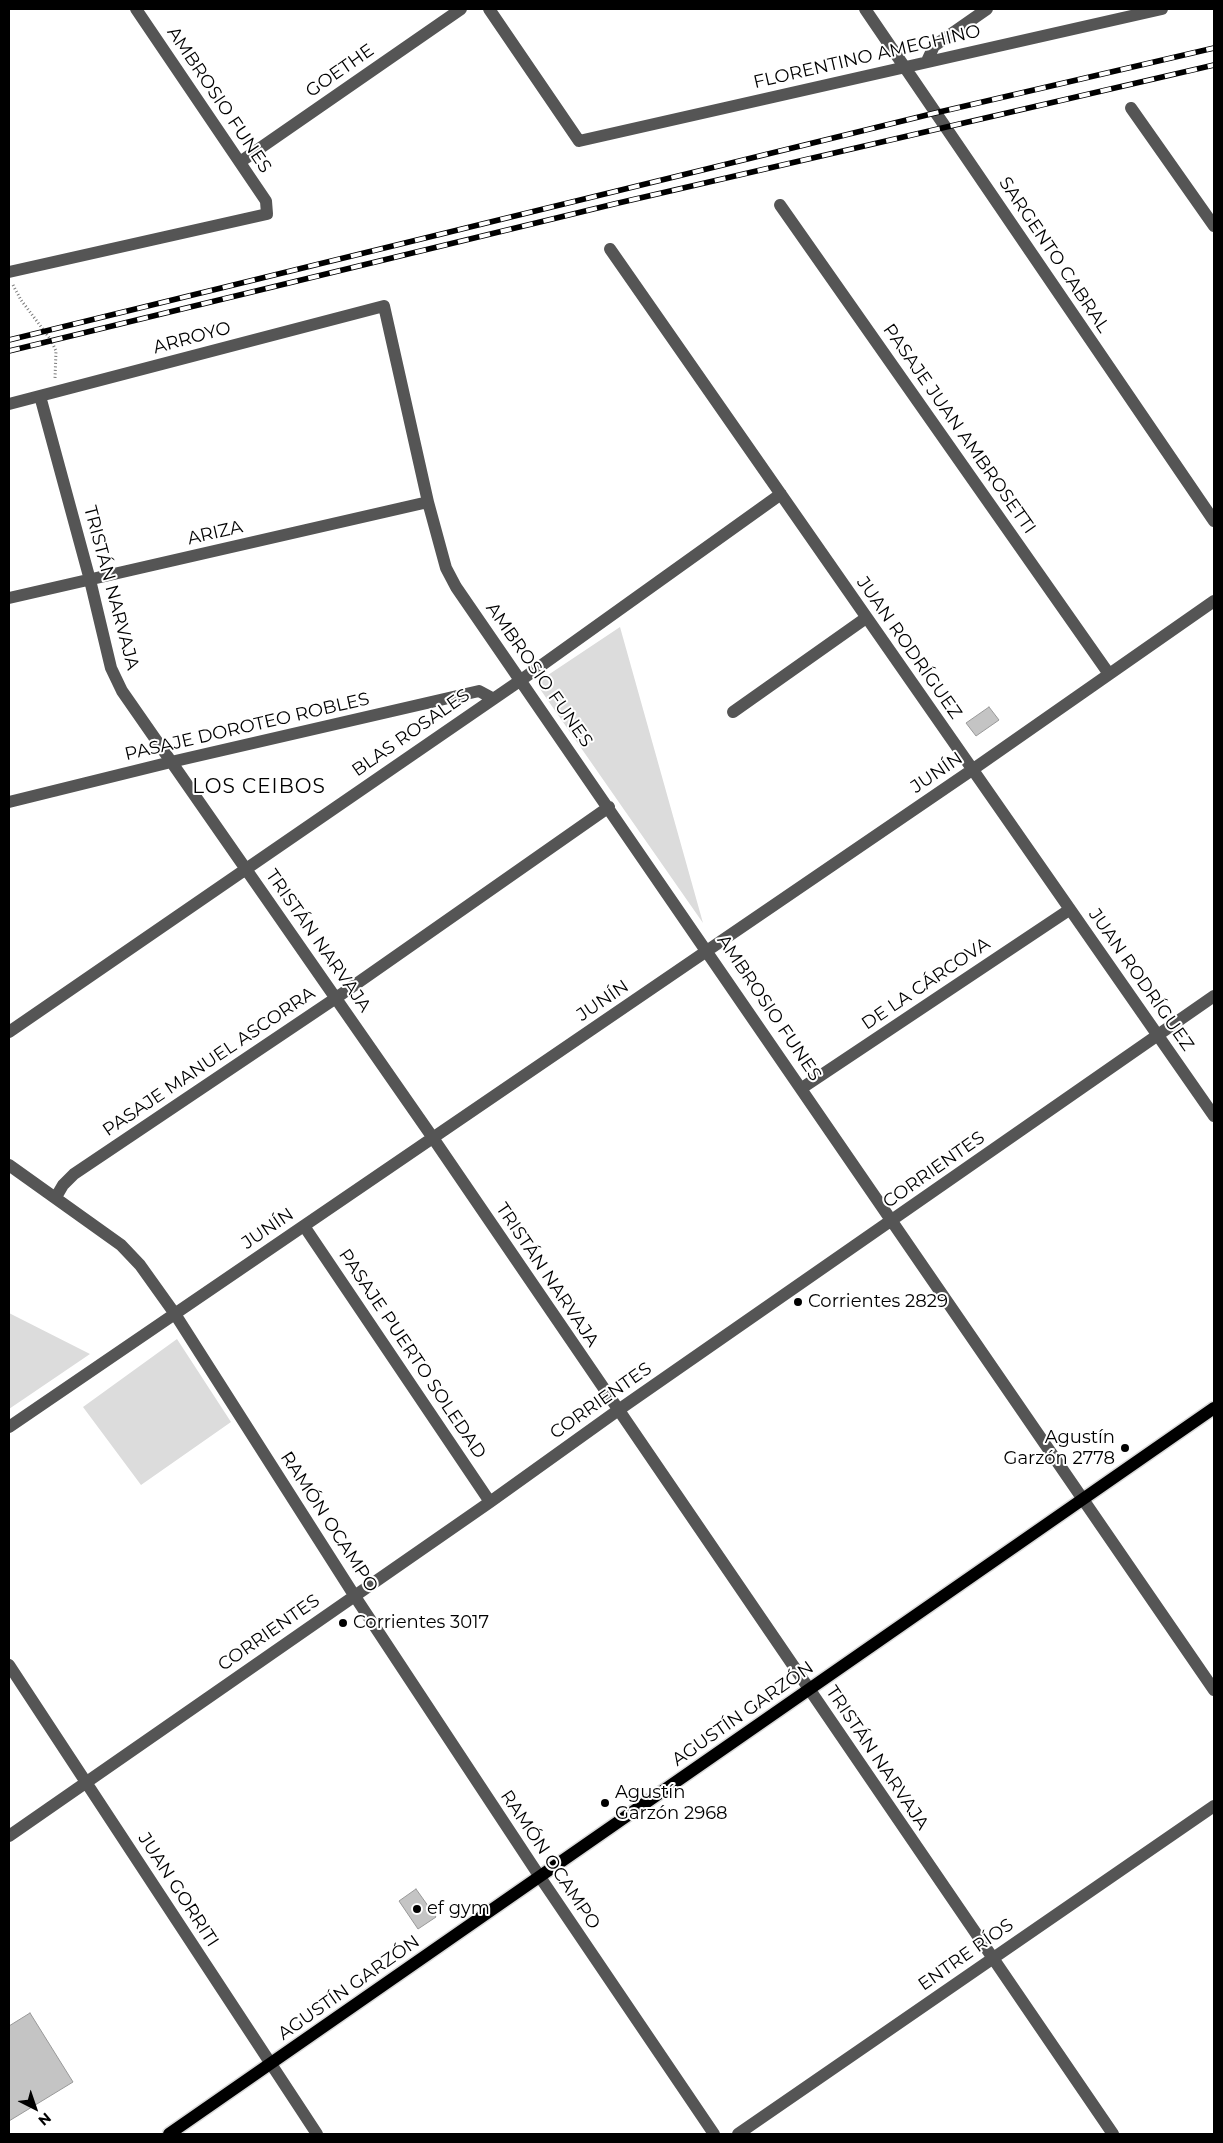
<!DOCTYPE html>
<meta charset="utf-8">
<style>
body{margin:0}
#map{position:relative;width:1223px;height:2143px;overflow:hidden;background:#fff;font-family:Montserrat,sans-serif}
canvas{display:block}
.frame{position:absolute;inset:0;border:10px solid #000;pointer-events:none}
.north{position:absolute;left:10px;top:2083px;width:50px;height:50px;-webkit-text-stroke:4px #fff;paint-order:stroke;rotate:139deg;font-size:14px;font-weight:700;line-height:20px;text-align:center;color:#000}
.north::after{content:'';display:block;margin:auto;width:18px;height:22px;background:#000;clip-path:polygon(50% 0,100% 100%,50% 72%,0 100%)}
</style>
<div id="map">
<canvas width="1223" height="2143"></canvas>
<div class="frame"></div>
<div class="north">N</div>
</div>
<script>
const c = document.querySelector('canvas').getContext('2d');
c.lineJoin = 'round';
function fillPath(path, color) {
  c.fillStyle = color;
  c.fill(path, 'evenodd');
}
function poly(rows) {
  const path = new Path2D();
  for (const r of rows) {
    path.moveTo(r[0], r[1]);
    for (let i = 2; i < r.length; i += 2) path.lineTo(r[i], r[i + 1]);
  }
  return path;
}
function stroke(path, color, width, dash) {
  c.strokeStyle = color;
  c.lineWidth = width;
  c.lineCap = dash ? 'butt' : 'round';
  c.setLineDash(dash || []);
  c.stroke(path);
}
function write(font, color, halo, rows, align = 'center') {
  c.font = font + ' Montserrat,sans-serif';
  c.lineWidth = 4;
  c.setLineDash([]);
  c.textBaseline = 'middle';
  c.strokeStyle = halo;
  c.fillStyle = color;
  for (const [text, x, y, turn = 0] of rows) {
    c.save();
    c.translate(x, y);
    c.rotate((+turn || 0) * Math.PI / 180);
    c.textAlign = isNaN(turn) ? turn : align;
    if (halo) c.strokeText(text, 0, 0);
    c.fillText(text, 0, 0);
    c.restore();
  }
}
const green = poly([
 [620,627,703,923,540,689,542,679],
 [9,1313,90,1354,9,1409],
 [177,1339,231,1422,141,1485,83,1407]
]);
const building = poly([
 [989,707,999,720,976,736,966,723,989,707],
 [416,1889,436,1917,418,1929,399,1901,416,1889],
 [30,2013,73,2082,9,2121,9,2026,30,2013]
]);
const path = poly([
 [13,285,21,300,51,340,56,351,55,378]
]);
const minor = poly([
 [489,9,579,141,1162,9],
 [865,9,1214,521],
 [927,61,934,46,987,9],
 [1131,108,1214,226],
 [240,162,461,9],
 [780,205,1109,674],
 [610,249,1214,1116],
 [9,272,267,214,266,201,136,9],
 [40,396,90,580,111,668,122,691,433,1138,1113,2134],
 [9,404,384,306,428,502,446,568,456,587,1214,1690],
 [9,598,428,502],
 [733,712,866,618],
 [9,802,171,762,479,691,492,698],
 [9,1032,521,680,781,494],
 [802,1088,1069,910],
 [9,1165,121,1245,140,1265,175,1314,354,1595,540,1877,714,2134],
 [56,1197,63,1185,74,1174,336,998,609,807],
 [304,1226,490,1502],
 [9,1427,972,770,1214,601],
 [9,1665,317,2134],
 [9,1836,490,1502,617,1411,1214,996],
 [738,2134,1214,1806]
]);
const major = poly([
 [169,2134,1214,1408]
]);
const rail = poly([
 [9,340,935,113,1214,48],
 [9,351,614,204,1214,65]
]);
const markers = [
 [798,1302,5,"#000"],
 [1125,1448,5,"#000"],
 [343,1623,5,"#000"],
 [605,1803,5,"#000"],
 [417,1909,5,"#000"]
];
const streetNames = [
 ["FLORENTINO AMEGHINO",867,57,-13],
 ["GOETHE",340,71,-35],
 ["AMBROSIO FUNES",219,100,56],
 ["SARGENTO CABRAL",1054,255,56],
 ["ARROYO",192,338,-15],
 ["PASAJE JUAN AMBROSETTI",959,429,55],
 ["ARIZA",215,533,-13],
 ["TRISTÁN NARVAJA",111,588,75],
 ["JUAN RODRÍGUEZ",909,648,55],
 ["AMBROSIO FUNES",539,675,55],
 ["PASAJE DOROTEO ROBLES",247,727,-13],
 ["BLAS ROSALES",411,733,-35],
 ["JUNÍN",937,773,-34],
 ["TRISTÁN NARVAJA",318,941,55],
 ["JUAN RODRÍGUEZ",1141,980,55],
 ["DE LA CÁRCOVA",926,984,-34],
 ["JUNÍN",603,1001,-34],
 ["AMBROSIO FUNES",769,1008,56],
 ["PASAJE MANUEL ASCORRA",209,1062,-34],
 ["CORRIENTES",934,1170,-35],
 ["JUNÍN",268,1229,-34],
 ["TRISTÁN NARVAJA",547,1275,56],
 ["PASAJE PUERTO SOLEDAD",412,1354,56],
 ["CORRIENTES",601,1401,-35],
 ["RAMÓN OCAMPO",329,1522,57],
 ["CORRIENTES",269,1633,-35],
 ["AGUSTÍN GARZÓN",743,1714,-35],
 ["TRISTÁN NARVAJA",877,1758,56],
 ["RAMÓN OCAMPO",550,1860,56],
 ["JUAN GORRITI",178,1890,57],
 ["ENTRE RÍOS",966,1955,-35],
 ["AGUSTÍN GARZÓN",349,1988,-35]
];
const poiNames = [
 ["Corrientes 2829",808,1302],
 ["Agustín",1115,1438,"right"],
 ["Garzón 2778",1115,1459,"right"],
 ["Corrientes 3017",353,1623],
 ["Agustín",615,1793],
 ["Garzón 2968",615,1814],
 ["ef gym",427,1909]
];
const quarterNames = [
 ["LOS CEIBOS",259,787]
];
fillPath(green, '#dcdcdc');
fillPath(building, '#c4c4c4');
stroke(building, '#999', 1);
stroke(major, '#dbdbdb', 15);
stroke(path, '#777', 3, [1, 2.5]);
stroke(minor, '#555', 12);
stroke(major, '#000', 12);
stroke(rail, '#000', 5.5);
stroke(rail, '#fff', 4, [11]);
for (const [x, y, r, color] of markers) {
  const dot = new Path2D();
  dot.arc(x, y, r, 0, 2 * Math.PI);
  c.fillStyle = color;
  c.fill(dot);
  stroke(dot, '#fff', 2);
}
write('18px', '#000', '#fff', streetNames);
write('18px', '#000', '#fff', poiNames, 'left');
c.letterSpacing = '1px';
write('20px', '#000', '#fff', quarterNames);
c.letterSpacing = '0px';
</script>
